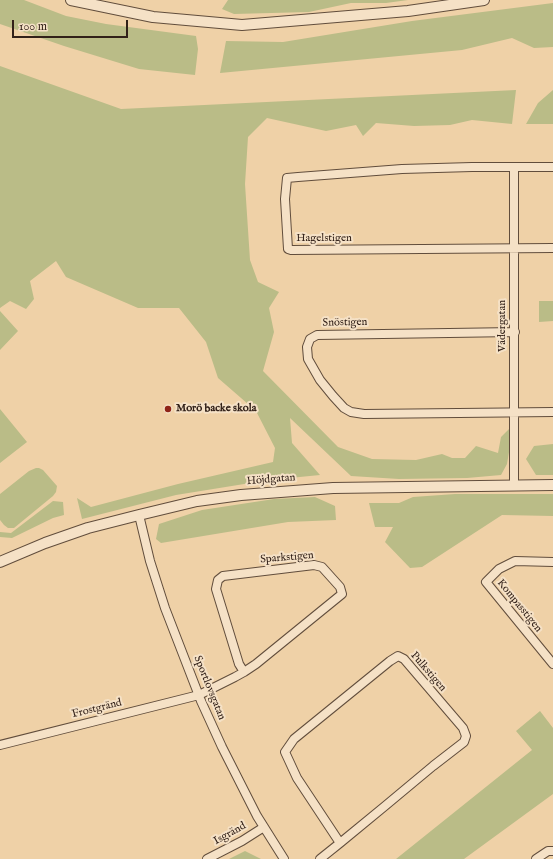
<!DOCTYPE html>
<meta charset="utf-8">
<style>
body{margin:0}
#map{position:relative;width:553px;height:859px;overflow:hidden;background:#efd1a7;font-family:"IM FELL English",serif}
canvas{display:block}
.scale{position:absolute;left:12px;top:20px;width:116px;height:18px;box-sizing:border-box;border:2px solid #322119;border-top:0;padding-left:5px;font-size:12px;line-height:14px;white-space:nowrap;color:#322119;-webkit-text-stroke:3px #f5e1c6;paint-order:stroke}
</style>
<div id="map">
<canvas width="553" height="859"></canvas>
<div class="scale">100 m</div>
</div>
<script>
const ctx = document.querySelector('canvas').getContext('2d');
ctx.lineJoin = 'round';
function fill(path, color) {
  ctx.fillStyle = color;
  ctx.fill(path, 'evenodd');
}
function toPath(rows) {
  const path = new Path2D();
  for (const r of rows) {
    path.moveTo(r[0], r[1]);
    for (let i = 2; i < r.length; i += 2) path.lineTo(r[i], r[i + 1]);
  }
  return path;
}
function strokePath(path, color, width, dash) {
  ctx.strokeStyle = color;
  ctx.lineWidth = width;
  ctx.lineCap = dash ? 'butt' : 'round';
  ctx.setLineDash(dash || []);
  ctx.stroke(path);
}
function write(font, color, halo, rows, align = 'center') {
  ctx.font = font + ' "IM FELL English",serif';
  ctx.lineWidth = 4;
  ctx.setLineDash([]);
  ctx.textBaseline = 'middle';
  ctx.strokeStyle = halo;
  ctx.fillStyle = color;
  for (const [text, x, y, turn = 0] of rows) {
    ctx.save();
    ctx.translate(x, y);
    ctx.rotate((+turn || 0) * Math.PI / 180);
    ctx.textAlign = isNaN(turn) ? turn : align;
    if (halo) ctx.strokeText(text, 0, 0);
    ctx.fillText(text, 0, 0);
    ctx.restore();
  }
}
fill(toPath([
 [0,0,24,0,66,16,106,24,196,36,198,49,195,75,139,69,64,46,0,24],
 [228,0,408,0,386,3,351,3,309,12,234,14,222,9],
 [553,3,553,47,534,48,512,38,462,50,220,73,226,41,283,42,412,21],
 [0,66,121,109,516,90,512,124,472,120,450,125,414,126,376,123,363,136,356,125,326,131,267,118,248,137,245,184,250,260,258,282,279,292,269,308,274,332,263,371,338,447,372,459,416,460,442,454,452,458,465,458,476,446,498,453,501,437,510,428,510,446,507,464,501,475,467,478,399,479,351,476,290,418,292,443,320,475,269,480,176,495,82,519,77,498,91,507,178,484,273,462,275,448,256,411,218,378,206,342,179,308,138,308,66,277,56,261,30,281,34,299,26,309,10,301,0,308],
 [553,90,553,124,526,124,538,103],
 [539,301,553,301,553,321,539,322],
 [0,311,18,331,0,350],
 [0,409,27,442,0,463],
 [553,444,553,475,536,475,526,459,534,446],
 [36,468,39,468,43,470,57,486,56,492,53,496,14,528,8,528,4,525,0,520,0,494,29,471],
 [455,494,553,494,553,516,502,515,422,567,410,568,385,542,393,527,375,527,369,503,399,503,413,497],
 [315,497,335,506,336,520,288,522,161,543,156,539,159,524,202,510,274,499],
 [53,501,63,502,64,515,53,518,12,538,0,537,0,532,11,533],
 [540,711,553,728,553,794,464,859,396,859,532,750,516,731],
 [245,851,261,859,229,859]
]), '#babc87');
const minor = toPath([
 [514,167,514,485],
 [553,167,472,167,402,169,298,177,287,178,285,199,288,249,291,250,553,248],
 [515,332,317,335,310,339,307,347,308,359,320,380,333,396,344,408,351,412,364,414,553,412],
 [139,515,150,561,165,608,201,701,222,747,257,816,284,859],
 [553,562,515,561,499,569,486,582,553,664],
 [0,745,199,695,235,677,244,672,256,664,342,594,340,587,322,567,314,565,223,576,218,580,216,589,239,664,244,672],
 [207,859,242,841,264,827],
 [320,859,340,843,385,806,433,766,464,742,466,736,463,728,404,659,398,656,390,661,294,739,285,752,297,778,340,843],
 [536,859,548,851,553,851]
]);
const tertiary = toPath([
 [71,0,153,17,242,25,408,11,484,0],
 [0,562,45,543,88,528,139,515,197,501,241,495,333,488,553,485]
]);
strokePath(minor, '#614d3c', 10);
strokePath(tertiary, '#614d3c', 12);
strokePath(minor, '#f5e1c6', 8);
strokePath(tertiary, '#f5e1c6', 10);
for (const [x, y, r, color] of [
 [168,409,4,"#8f2418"]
]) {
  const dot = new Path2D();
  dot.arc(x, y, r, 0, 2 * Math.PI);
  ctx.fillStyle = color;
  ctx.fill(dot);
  strokePath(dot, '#f5e1c6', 1.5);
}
write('11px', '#322119', '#f5e1c6', [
 ["Hagelstigen",324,239],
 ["Snöstigen",345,323,-1],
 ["Vädergatan",503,326,-90],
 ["Höjdgatan",271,480,-5],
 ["Sparkstigen",287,558,-5],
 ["Kompasstigen",519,606,51],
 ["Pulkstigen",428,672,49],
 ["Sportlovsgatan",209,688,68],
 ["Frostgränd",97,709,-14],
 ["Isgränd",230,834,-29]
]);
write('bold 11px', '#322119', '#f5e1c6', [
 ["Morö backe skola",176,409]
], 'left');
</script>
